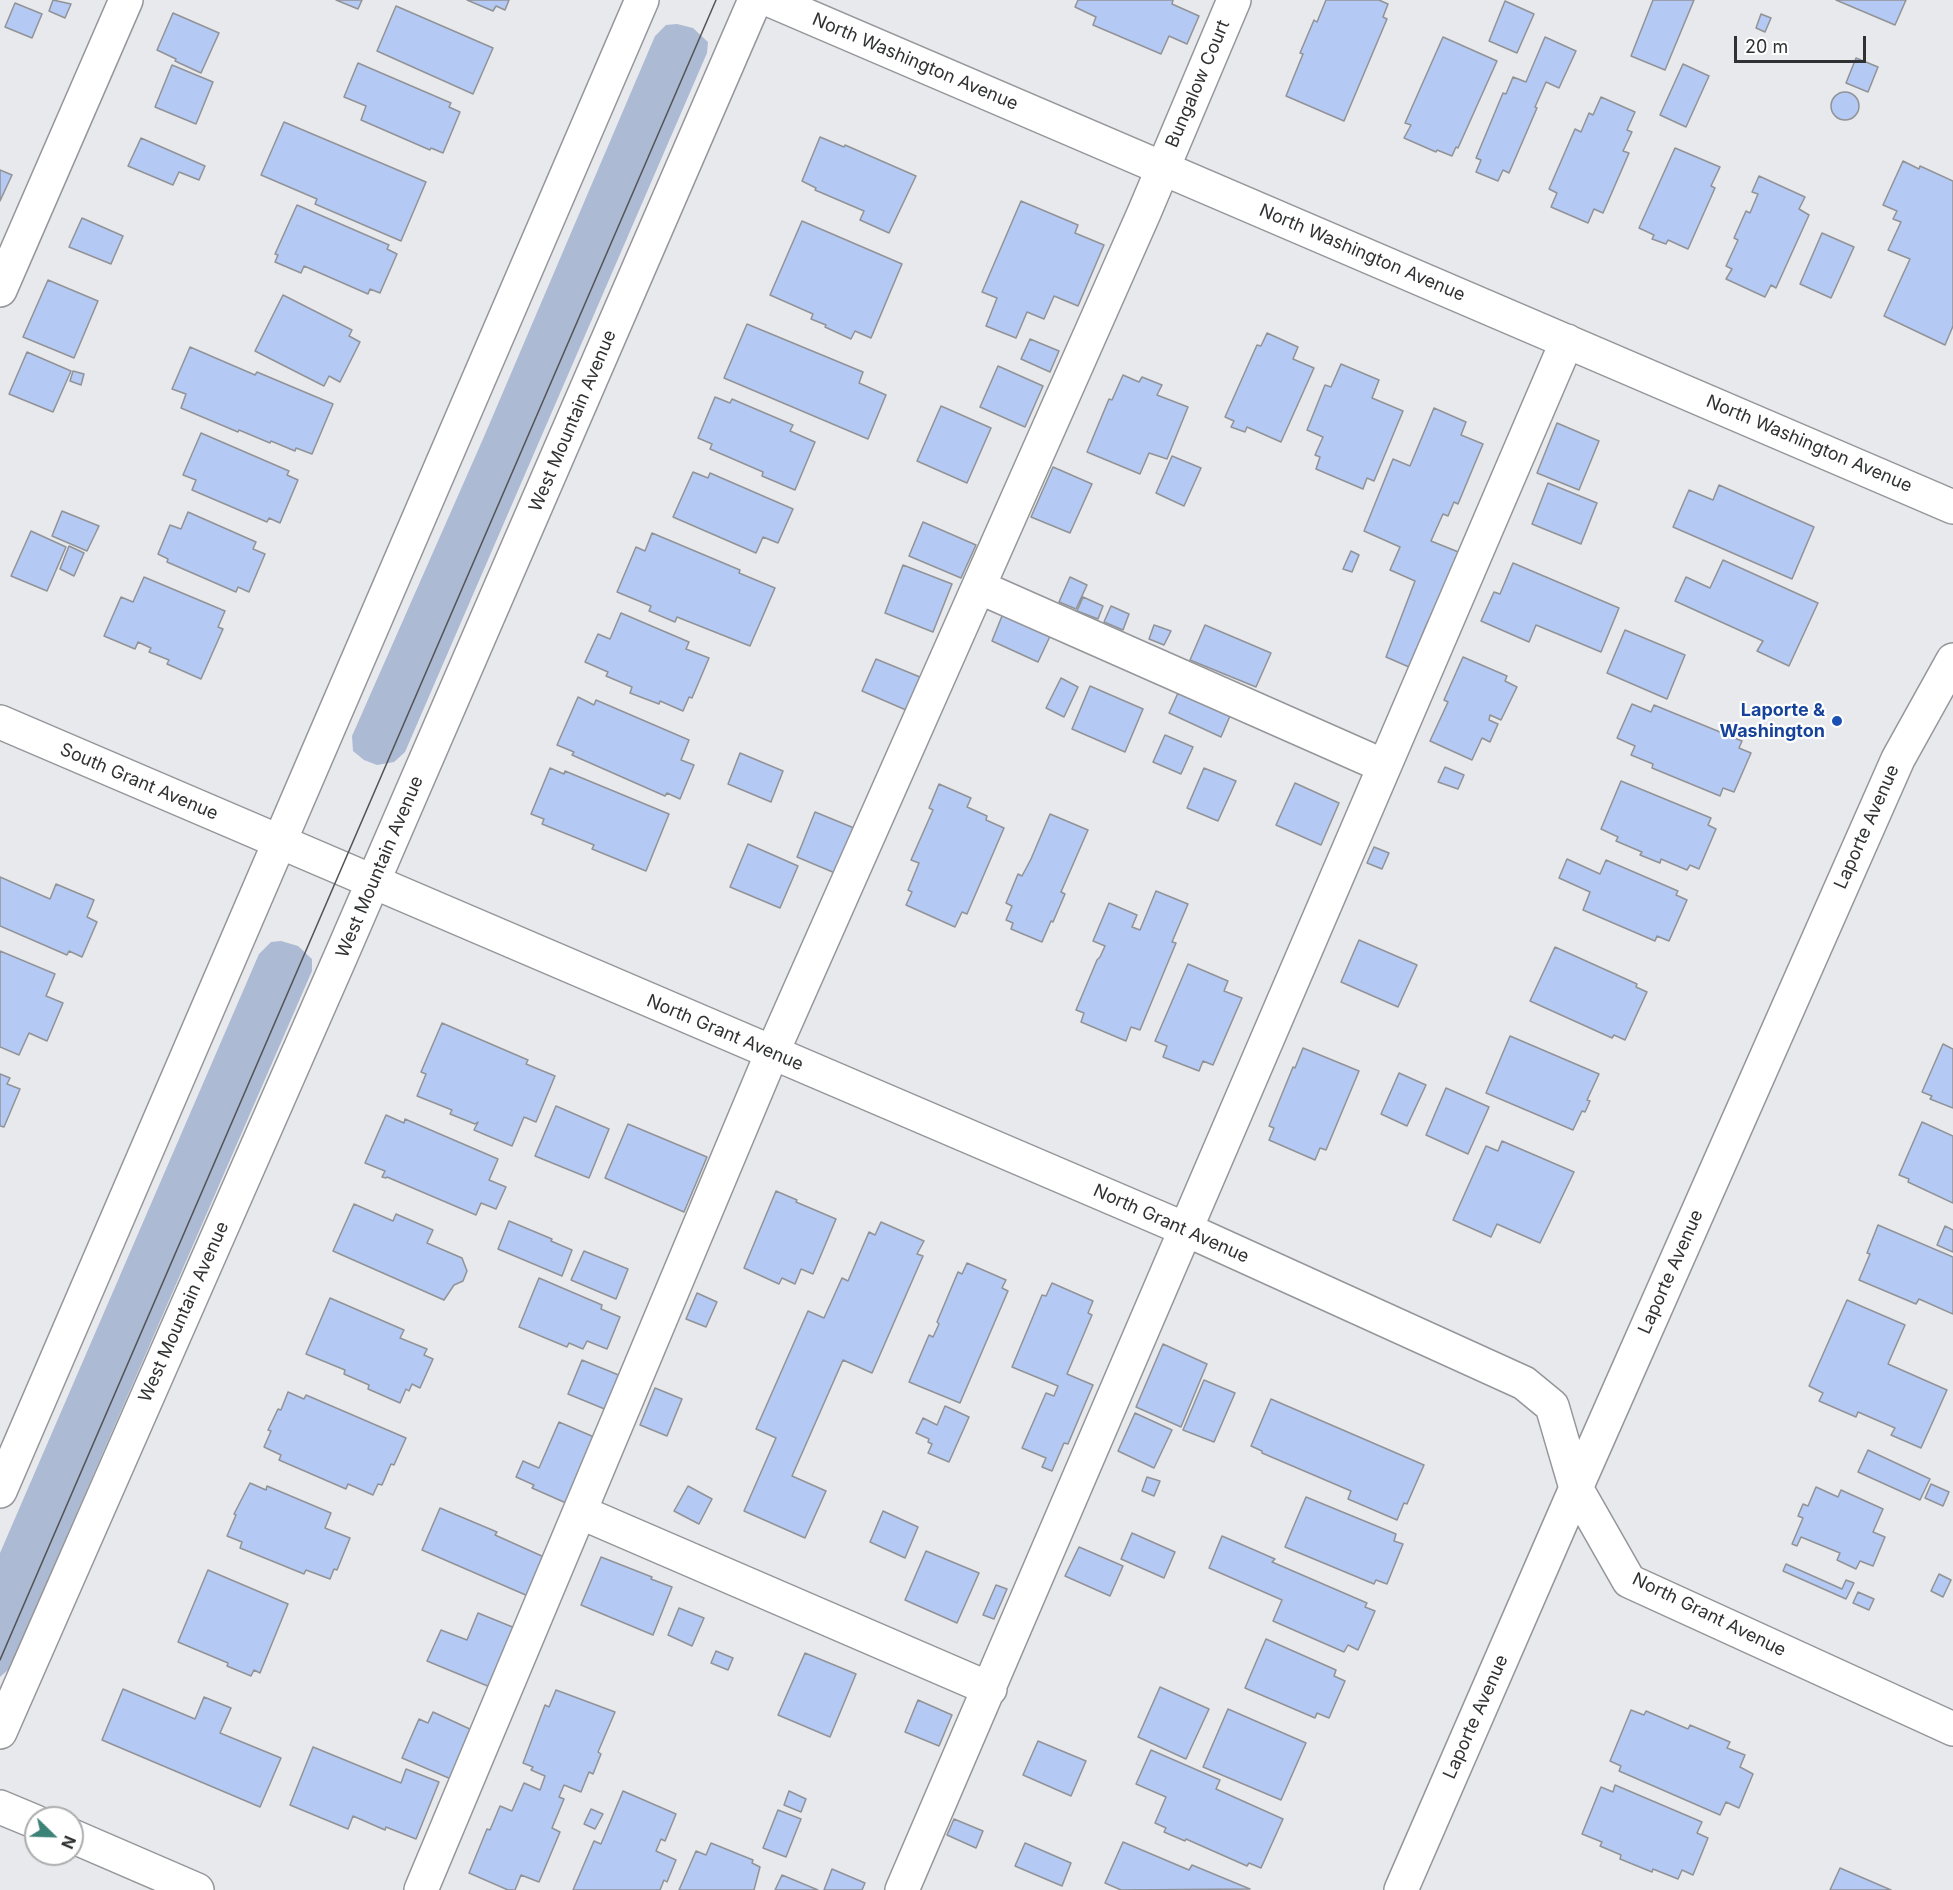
<!DOCTYPE html>
<style>
body{margin:0}
#map{position:relative;width:1953px;height:1890px;overflow:hidden;background:#e7e9ed;font-family:Inter,sans-serif}
canvas{display:block}
.north{position:absolute;left:24px;top:1806px;width:60px;height:60px;box-sizing:border-box;background:#fff;border:2px solid #acadad;border-radius:50%;rotate:113deg;font-size:16px;font-weight:700;line-height:24px;text-align:center;color:#303132}
.north::after{content:'';display:block;margin:auto;width:21px;height:27px;background:#3d8277;clip-path:polygon(50% 0,100% 100%,50% 72%,0 100%)}
.scale{position:absolute;left:1734px;top:36px;width:132px;height:27px;box-sizing:border-box;border:3px solid #303132;border-top:0;padding-left:8px;font-size:18px;line-height:21px;white-space:nowrap;color:#303132;-webkit-text-stroke:4px #fff;paint-order:stroke}
</style>
<div id="map">
<canvas width="1953" height="1890"></canvas>
<div class="north">N</div>
<div class="scale">20 m</div>
</div>
<script>
const ctx = document.querySelector('canvas').getContext('2d');
ctx.lineJoin = 'round';
function fill(path, color) {
  ctx.fillStyle = color;
  ctx.fill(path, 'evenodd');
}
function toPath(rows) {
  const path = new Path2D();
  for (const r of rows) {
    if (r.length === 3) {
      path.moveTo(r[0] + r[2], r[1]);
      path.arc(r[0], r[1], r[2], 0, 2 * Math.PI);
      continue;
    }
    path.moveTo(r[0], r[1]);
    for (let i = 2; i < r.length; i += 2) path.lineTo(r[i], r[i + 1]);
  }
  return path;
}
function strokePath(path, color, width, dash) {
  ctx.strokeStyle = color;
  ctx.lineWidth = width;
  ctx.lineCap = dash ? 'butt' : 'round';
  ctx.setLineDash(dash || []);
  ctx.stroke(path);
}
function write(font, color, halo, rows, align = 'center') {
  ctx.font = font + ' Inter,sans-serif';
  ctx.lineWidth = 4.5;
  ctx.setLineDash([]);
  ctx.textBaseline = 'middle';
  ctx.strokeStyle = halo;
  ctx.fillStyle = color;
  for (const [text, x, y, turn = 0] of rows) {
    ctx.save();
    ctx.translate(x, y);
    ctx.rotate((+turn || 0) * Math.PI / 180);
    ctx.textAlign = isNaN(turn) ? turn : align;
    if (halo) ctx.strokeText(text, 0, 0);
    ctx.fillText(text, 0, 0);
    ctx.restore();
  }
}
fill(toPath([
 [677,24,693,28,708,42,707,53,405,752,394,762,377,765,364,760,353,751,352,736,483,439,655,36,666,25],
 [281,941,298,946,312,959,312,971,9,1669,0,1677,0,1553,259,954,271,942]
]), '#adbad3');
const building = toPath([
 [53,0,71,4,65,18,49,11,53,0],
 [336,0,362,0,358,9,336,0],
 [467,0,509,0,505,10,496,6,493,11,467,0],
 [1078,0,1173,0,1172,4,1199,16,1187,44,1169,36,1161,54,1093,25,1096,17,1075,7,1078,0],
 [1326,0,1379,0,1388,4,1383,17,1387,19,1344,121,1286,96,1303,54,1300,53,1314,20,1317,22,1326,0],
 [1653,0,1694,0,1665,70,1631,56,1653,0],
 [1836,0,1906,0,1895,25,1836,0],
 [1505,1,1534,14,1517,53,1489,41,1505,1],
 [15,3,42,14,32,38,5,27,15,3],
 [396,6,493,48,473,94,377,51,396,6],
 [173,13,219,33,201,73,175,61,176,59,157,50,173,13],
 [1761,14,1771,18,1765,32,1756,28,1761,14],
 [1443,37,1497,61,1458,148,1456,147,1452,156,1437,150,1436,152,1404,138,1411,125,1405,123,1443,37],
 [1545,37,1576,51,1559,88,1546,82,1535,107,1537,108,1509,173,1503,170,1498,181,1476,172,1481,160,1476,158,1503,93,1506,94,1513,77,1526,82,1545,37],
 [1856,58,1878,67,1868,92,1846,83,1856,58],
 [358,63,451,103,449,107,460,112,443,153,431,148,430,150,361,120,366,106,344,97,358,63],
 [1683,64,1709,76,1686,127,1660,115,1683,64],
 [172,65,213,82,196,124,155,107,172,65],
 [1845,106,14],
 [1601,97,1635,112,1627,130,1632,132,1623,151,1629,153,1603,213,1594,209,1588,223,1551,207,1557,193,1549,189,1575,129,1581,132,1589,113,1593,115,1601,97],
 [284,122,426,182,401,241,315,204,317,199,261,175,284,122],
 [820,137,844,147,845,145,916,176,889,233,860,220,864,211,815,190,816,188,802,181,820,137],
 [141,138,205,166,199,180,179,172,173,185,128,166,141,138],
 [1675,148,1720,167,1711,186,1715,188,1688,249,1668,240,1666,244,1652,239,1654,235,1639,228,1675,148],
 [1903,161,1919,169,1920,166,1953,181,1953,326,1945,345,1884,316,1910,259,1888,250,1901,222,1893,219,1897,211,1883,205,1903,161],
 [0,170,12,175,0,201,0,170],
 [1759,176,1805,197,1799,209,1809,215,1776,288,1771,285,1765,297,1726,279,1732,269,1726,266,1738,240,1734,238,1746,211,1750,213,1758,194,1752,192,1759,176],
 [1021,201,1078,225,1075,233,1104,245,1078,306,1054,296,1044,319,1027,312,1016,338,986,326,997,298,982,292,1021,201],
 [297,205,389,245,387,249,397,254,380,293,370,289,368,294,304,266,301,273,275,262,278,255,275,254,297,205],
 [82,218,123,236,111,264,69,247,82,218],
 [802,221,902,264,871,338,855,331,851,339,825,327,826,325,811,319,813,314,770,295,802,221],
 [1822,233,1854,247,1831,298,1800,284,1822,233],
 [48,280,98,301,74,358,23,337,48,280],
 [283,295,352,330,349,336,360,342,340,382,329,376,324,386,255,351,283,295],
 [747,324,863,372,859,383,886,395,868,439,724,378,747,324],
 [1267,333,1298,347,1293,359,1314,368,1281,442,1247,427,1245,432,1231,427,1234,421,1225,417,1257,345,1261,346,1267,333],
 [1030,339,1059,351,1050,372,1021,359,1030,339],
 [190,347,255,375,257,372,333,404,312,454,296,448,295,451,271,441,270,443,239,430,238,432,181,408,186,394,172,389,190,347],
 [27,352,71,371,53,412,9,394,27,352],
 [1341,364,1379,380,1372,398,1403,411,1374,481,1367,478,1363,489,1316,469,1320,457,1315,455,1323,437,1307,430,1325,385,1331,387,1341,364],
 [998,366,1043,386,1025,427,980,407,998,366],
 [73,371,84,374,81,385,70,381,73,371],
 [1123,375,1139,382,1142,377,1162,385,1157,395,1188,407,1167,459,1149,453,1140,474,1087,452,1109,399,1112,400,1123,375],
 [715,397,730,403,732,399,793,425,790,431,815,442,795,490,762,476,763,472,710,449,712,444,698,438,715,397],
 [941,406,991,428,967,483,917,461,941,406],
 [1434,408,1466,422,1461,435,1483,444,1458,504,1454,502,1448,516,1443,514,1431,541,1461,553,1432,622,1428,621,1409,667,1386,657,1415,581,1390,570,1400,547,1364,531,1393,459,1410,466,1434,408],
 [1557,423,1599,441,1579,490,1537,473,1557,423],
 [201,433,289,471,287,475,298,480,280,523,269,518,267,522,192,490,196,480,183,475,201,433],
 [1172,456,1201,468,1184,506,1156,493,1172,456],
 [1053,467,1092,484,1070,533,1031,517,1053,467],
 [693,472,708,478,710,473,793,509,778,543,763,537,756,553,673,517,693,472],
 [1548,483,1597,503,1581,544,1532,524,1548,483],
 [1719,485,1814,527,1792,579,1673,527,1689,490,1713,500,1719,485],
 [62,511,99,526,87,551,52,536,62,511],
 [188,512,256,542,253,549,265,554,249,592,238,587,236,592,167,562,168,559,158,554,170,525,181,529,188,512],
 [923,522,976,545,961,578,909,556,923,522],
 [31,531,66,547,47,591,11,576,31,531],
 [652,533,740,570,739,573,775,588,750,646,677,617,675,622,649,611,651,606,617,592,636,547,645,551,652,533],
 [69,546,84,553,74,576,60,569,69,546],
 [1351,551,1359,555,1352,572,1343,569,1351,551],
 [1723,560,1818,603,1789,666,1757,651,1763,641,1675,601,1686,577,1710,588,1723,560],
 [1513,563,1619,608,1601,652,1536,625,1529,642,1481,621,1494,592,1500,594,1513,563],
 [903,565,952,584,933,632,885,613,903,565],
 [144,577,225,611,218,627,223,629,201,679,167,664,169,660,149,652,151,648,138,642,135,649,104,636,121,597,133,602,144,577],
 [1070,577,1087,585,1076,609,1059,602,1070,577],
 [1083,597,1103,606,1098,619,1077,611,1083,597],
 [1111,606,1129,614,1123,630,1104,622,1111,606],
 [1004,611,1052,632,1038,662,992,641,1004,611],
 [621,613,689,642,686,649,709,658,692,698,689,697,683,711,660,701,659,704,630,693,632,687,606,676,608,672,585,662,598,634,610,639,621,613],
 [1154,625,1171,631,1164,645,1149,639,1154,625],
 [1205,625,1271,653,1256,687,1190,660,1205,625],
 [1625,630,1685,655,1667,699,1607,673,1625,630],
 [1463,657,1507,676,1505,681,1517,687,1501,720,1490,715,1489,720,1498,724,1490,742,1482,738,1472,760,1430,741,1448,702,1444,700,1463,657],
 [876,659,920,677,906,710,862,691,876,659],
 [1061,678,1078,687,1064,717,1046,708,1061,678],
 [1090,686,1143,709,1125,752,1072,729,1090,686],
 [1178,693,1230,716,1221,737,1169,713,1178,693],
 [578,697,594,705,596,700,689,740,681,760,694,765,680,799,667,793,665,796,572,755,574,752,557,745,578,697],
 [1632,704,1651,712,1654,705,1742,741,1739,748,1751,753,1734,792,1723,788,1720,796,1652,768,1653,764,1631,755,1635,746,1617,738,1632,704],
 [1165,735,1193,747,1181,774,1153,762,1165,735],
 [740,753,783,771,771,802,728,784,740,753],
 [1445,767,1464,775,1458,789,1438,782,1445,767],
 [550,768,564,774,565,771,669,814,646,871,592,849,594,845,542,824,544,819,531,814,550,768],
 [1204,768,1236,781,1218,821,1187,808,1204,768],
 [1621,781,1711,818,1708,825,1716,829,1699,869,1690,865,1687,870,1661,859,1660,863,1640,855,1642,852,1616,841,1618,837,1601,829,1621,781],
 [1295,783,1339,803,1321,845,1276,825,1295,783],
 [939,784,971,798,967,807,987,816,986,820,1004,828,967,914,962,912,955,927,906,905,912,892,908,890,919,863,911,860,933,810,929,808,939,784],
 [815,812,854,828,835,873,797,857,815,812],
 [1050,814,1088,830,1061,892,1065,894,1053,922,1051,921,1042,942,1011,929,1013,923,1006,920,1012,906,1006,903,1018,874,1022,876,1031,859,1050,814],
 [748,844,798,866,780,908,730,887,748,844],
 [1374,847,1389,853,1382,869,1367,863,1374,847],
 [1567,859,1600,874,1606,860,1678,891,1676,895,1687,900,1669,941,1657,936,1655,941,1583,910,1590,892,1559,878,1567,859],
 [0,877,50,899,56,884,94,900,87,917,97,922,82,957,69,951,67,955,0,926,0,877],
 [1156,891,1188,904,1172,942,1176,943,1140,1030,1131,1027,1126,1041,1081,1022,1084,1013,1076,1010,1097,960,1100,957,1105,946,1093,941,1109,903,1137,915,1132,927,1140,930,1156,891],
 [1359,940,1417,965,1398,1007,1341,982,1359,940],
 [1555,947,1637,984,1636,987,1647,992,1625,1040,1614,1035,1612,1038,1530,1001,1555,947],
 [0,951,55,974,46,996,63,1003,47,1041,29,1033,19,1055,0,1047,0,951],
 [1188,964,1228,981,1224,991,1242,998,1213,1065,1203,1061,1199,1071,1163,1057,1167,1046,1155,1041,1188,964],
 [442,1023,528,1060,526,1064,555,1076,536,1122,524,1117,512,1146,474,1130,478,1122,475,1124,450,1114,452,1110,417,1096,426,1074,421,1072,442,1023],
 [1510,1036,1599,1074,1587,1100,1590,1101,1585,1112,1582,1111,1573,1130,1486,1093,1510,1036],
 [1943,1044,1953,1049,1953,1108,1930,1099,1932,1096,1922,1092,1943,1044],
 [1303,1048,1359,1071,1326,1150,1320,1148,1315,1160,1269,1140,1274,1128,1269,1126,1293,1067,1295,1068,1303,1048],
 [1399,1073,1426,1085,1407,1126,1381,1114,1399,1073],
 [0,1074,10,1078,7,1084,20,1089,4,1127,0,1126,0,1074],
 [1446,1088,1489,1107,1468,1154,1426,1135,1446,1088],
 [556,1106,609,1129,589,1178,535,1156,556,1106],
 [386,1115,404,1123,405,1119,498,1159,489,1180,506,1187,496,1209,481,1203,476,1215,387,1177,386,1178,382,1177,385,1171,365,1163,386,1115],
 [1922,1122,1953,1136,1953,1203,1908,1182,1909,1179,1899,1175,1922,1122],
 [628,1124,707,1157,684,1212,605,1178,628,1124],
 [1502,1141,1574,1172,1540,1243,1497,1224,1491,1237,1453,1220,1486,1146,1498,1151,1502,1141],
 [776,1191,797,1200,796,1202,836,1219,813,1274,801,1269,795,1284,782,1278,779,1284,744,1268,776,1191],
 [354,1204,393,1221,396,1214,433,1230,427,1243,462,1258,467,1271,463,1281,454,1285,444,1300,333,1251,354,1204],
 [509,1221,552,1239,551,1241,572,1250,562,1276,498,1249,509,1221],
 [881,1222,924,1241,917,1254,923,1256,872,1373,843,1360,792,1476,826,1491,805,1538,744,1511,776,1438,756,1429,808,1311,824,1318,842,1278,848,1281,869,1232,875,1235,881,1222],
 [1878,1225,1953,1257,1953,1314,1919,1299,1916,1304,1859,1280,1870,1254,1867,1253,1878,1225],
 [1945,1226,1953,1230,1953,1252,1937,1245,1945,1226],
 [584,1251,628,1269,616,1299,571,1280,584,1251],
 [967,1263,1006,1280,1002,1288,1008,1291,960,1403,909,1382,929,1335,933,1337,939,1324,937,1322,958,1272,962,1274,967,1263],
 [539,1278,602,1305,601,1309,620,1317,607,1349,587,1341,583,1349,569,1343,567,1347,519,1327,539,1278],
 [1052,1283,1093,1301,1088,1313,1092,1315,1067,1374,1093,1385,1068,1444,1064,1443,1052,1471,1042,1467,1046,1458,1022,1448,1046,1393,1054,1396,1058,1386,1012,1367,1042,1295,1046,1296,1052,1283],
 [697,1293,717,1302,706,1327,686,1319,697,1293],
 [330,1298,404,1330,400,1338,427,1349,424,1355,433,1359,420,1388,412,1384,409,1391,406,1389,400,1403,368,1389,369,1385,344,1374,345,1370,306,1354,330,1298],
 [1847,1300,1905,1325,1888,1364,1947,1390,1921,1448,1891,1435,1895,1428,1858,1412,1856,1417,1819,1401,1823,1393,1809,1386,1847,1300],
 [1163,1344,1207,1364,1181,1427,1136,1407,1163,1344],
 [582,1360,621,1376,607,1410,568,1394,582,1360],
 [1204,1380,1235,1393,1214,1442,1183,1430,1204,1380],
 [655,1388,682,1399,667,1436,640,1425,655,1388],
 [288,1392,304,1399,306,1395,406,1438,394,1465,391,1464,382,1485,378,1484,373,1495,348,1484,346,1489,279,1460,281,1455,264,1447,271,1431,268,1430,278,1409,281,1410,288,1392],
 [1271,1399,1424,1465,1407,1504,1404,1503,1397,1520,1348,1499,1351,1491,1262,1453,1262,1451,1251,1446,1271,1399],
 [945,1406,969,1417,949,1462,928,1453,932,1444,928,1442,929,1439,916,1433,923,1418,937,1425,945,1406],
 [1135,1413,1172,1430,1154,1468,1118,1451,1135,1413],
 [559,1422,594,1437,566,1503,532,1488,534,1485,516,1477,523,1461,539,1468,559,1422],
 [1868,1450,1930,1479,1920,1500,1858,1472,1868,1450],
 [1147,1477,1160,1481,1154,1496,1142,1491,1147,1477],
 [250,1483,266,1490,267,1486,331,1513,325,1528,350,1538,337,1570,334,1569,330,1579,306,1570,304,1574,240,1548,242,1542,227,1536,236,1515,234,1514,250,1483],
 [1931,1484,1949,1492,1943,1506,1925,1498,1931,1484],
 [688,1486,712,1499,699,1524,674,1511,688,1486],
 [1816,1487,1838,1497,1841,1490,1883,1509,1873,1532,1885,1537,1873,1566,1860,1561,1856,1569,1837,1560,1840,1553,1801,1537,1797,1546,1792,1544,1803,1518,1798,1516,1803,1504,1808,1506,1816,1487],
 [1306,1497,1396,1534,1394,1541,1403,1544,1387,1584,1376,1580,1374,1584,1285,1547,1306,1497],
 [440,1508,497,1532,495,1535,544,1557,528,1596,422,1550,440,1508],
 [883,1511,918,1527,905,1558,870,1542,883,1511],
 [1132,1533,1175,1552,1164,1578,1121,1559,1132,1533],
 [1222,1536,1275,1559,1272,1562,1367,1603,1365,1607,1375,1611,1358,1650,1348,1645,1344,1652,1273,1621,1282,1600,1209,1568,1222,1536],
 [1079,1547,1123,1566,1110,1596,1065,1576,1079,1547],
 [926,1551,979,1573,957,1623,905,1600,926,1551],
 [601,1557,652,1577,651,1579,672,1587,653,1635,581,1605,601,1557],
 [1786,1564,1842,1589,1846,1580,1854,1583,1846,1599,1783,1571,1786,1564],
 [208,1570,288,1604,260,1673,254,1670,251,1676,227,1666,228,1663,178,1642,208,1570],
 [1939,1574,1951,1580,1943,1597,1931,1591,1939,1574],
 [996,1585,1007,1589,994,1619,983,1615,996,1585],
 [1858,1592,1874,1599,1869,1610,1853,1603,1858,1592],
 [679,1608,704,1618,692,1646,668,1635,679,1608],
 [478,1613,515,1628,490,1687,427,1661,441,1630,467,1640,478,1613],
 [1266,1639,1336,1670,1334,1676,1345,1681,1329,1718,1317,1713,1315,1718,1245,1688,1266,1639],
 [716,1651,733,1658,728,1670,711,1663,716,1651],
 [805,1653,856,1674,830,1737,778,1715,805,1653],
 [1160,1687,1209,1709,1186,1759,1138,1737,1160,1687],
 [123,1689,195,1719,204,1697,231,1708,220,1733,281,1758,260,1807,102,1740,123,1689],
 [556,1690,615,1712,598,1752,601,1754,593,1774,589,1772,581,1792,564,1785,559,1797,564,1799,552,1828,560,1832,539,1882,521,1875,515,1890,508,1890,469,1873,487,1829,490,1830,500,1806,512,1811,524,1783,540,1790,545,1776,531,1770,533,1767,523,1763,545,1705,549,1707,556,1690],
 [918,1700,952,1715,939,1746,905,1732,918,1700],
 [1228,1709,1306,1743,1281,1800,1203,1767,1228,1709],
 [1631,1710,1644,1715,1646,1711,1688,1729,1690,1725,1730,1742,1727,1748,1745,1755,1740,1767,1753,1774,1739,1808,1726,1802,1720,1815,1619,1771,1621,1766,1610,1761,1631,1710],
 [433,1712,472,1730,451,1779,402,1758,419,1719,428,1723,433,1712],
 [1038,1741,1086,1761,1071,1796,1023,1775,1038,1741],
 [313,1747,401,1783,406,1769,439,1782,416,1839,386,1827,385,1830,353,1816,348,1829,290,1805,313,1747],
 [1151,1750,1220,1780,1216,1789,1283,1819,1261,1868,1249,1863,1247,1866,1186,1839,1185,1841,1164,1832,1166,1828,1155,1823,1166,1797,1136,1784,1151,1750],
 [1615,1785,1702,1822,1697,1833,1708,1838,1693,1875,1682,1870,1678,1879,1653,1869,1652,1872,1620,1859,1621,1855,1600,1846,1602,1842,1582,1834,1601,1787,1613,1792,1615,1785],
 [623,1791,676,1814,665,1841,661,1839,656,1851,676,1860,667,1882,664,1880,660,1890,573,1890,594,1841,601,1844,623,1791],
 [789,1791,806,1799,801,1812,784,1805,789,1791],
 [591,1809,603,1814,595,1829,584,1824,591,1809],
 [778,1810,801,1819,786,1857,763,1848,778,1810],
 [954,1819,983,1831,976,1848,947,1835,954,1819],
 [1123,1842,1189,1870,1192,1865,1250,1889,1121,1890,1105,1883,1123,1842],
 [711,1843,753,1860,752,1863,760,1867,754,1890,679,1890,696,1851,706,1855,711,1843],
 [1025,1843,1071,1863,1062,1886,1015,1866,1025,1843],
 [1840,1868,1891,1890,1830,1890,1840,1868],
 [832,1869,865,1883,862,1890,824,1890,832,1869],
 [782,1875,818,1890,775,1890,782,1875]
]);
fill(building, '#b4c9f3');
strokePath(building, '#919396', 1.5);
const minor = toPath([
 [770,0,1953,507],
 [0,290,126,0],
 [979,587,1384,766],
 [0,722,1185,1229,1524,1383,1552,1406,1576,1488,1629,1581,1953,1729],
 [0,1491,642,0],
 [580,1512,990,1689],
 [0,1732,340,958,755,0],
 [0,1807,36,1822],
 [72,1836,197,1890],
 [421,1890,772,1053,1144,213,1234,0],
 [902,1890,1567,341],
 [1401,1890,1576,1488,1898,759,1953,660]
]);
strokePath(minor, '#949699', 36);
strokePath(minor, '#fff', 33);
strokePath(toPath([
 [0,1660,716,0]
]), '#535456', 1.5);
for (const [x, y, r, color] of [
 [1837,721,6,"#1a4fb4"]
]) {
  const dot = new Path2D();
  dot.arc(x, y, r, 0, 2 * Math.PI);
  ctx.fillStyle = color;
  ctx.fill(dot);
  strokePath(dot, '#fff', 2);
}
write('18px', '#303132', '#fff', [
 ["North Washington Avenue",915,62,23],
 ["Bungalow Court",1198,84,-67],
 ["North Washington Avenue",1362,253,23],
 ["West Mountain Avenue",573,421,-67],
 ["North Washington Avenue",1809,444,23],
 ["South Grant Avenue",139,782,23],
 ["Laporte Avenue",1867,827,-66],
 ["West Mountain Avenue",380,867,-67],
 ["North Grant Avenue",725,1033,23],
 ["North Grant Avenue",1171,1224,24],
 ["Laporte Avenue",1671,1272,-66],
 ["West Mountain Avenue",184,1312,-66],
 ["North Grant Avenue",1709,1615,26],
 ["Laporte Avenue",1476,1717,-66]
]);
write('bold 18px', '#164399', '#fff', [
 ["Laporte &",1825,711],
 ["Washington",1825,732]
], 'right');
</script>
